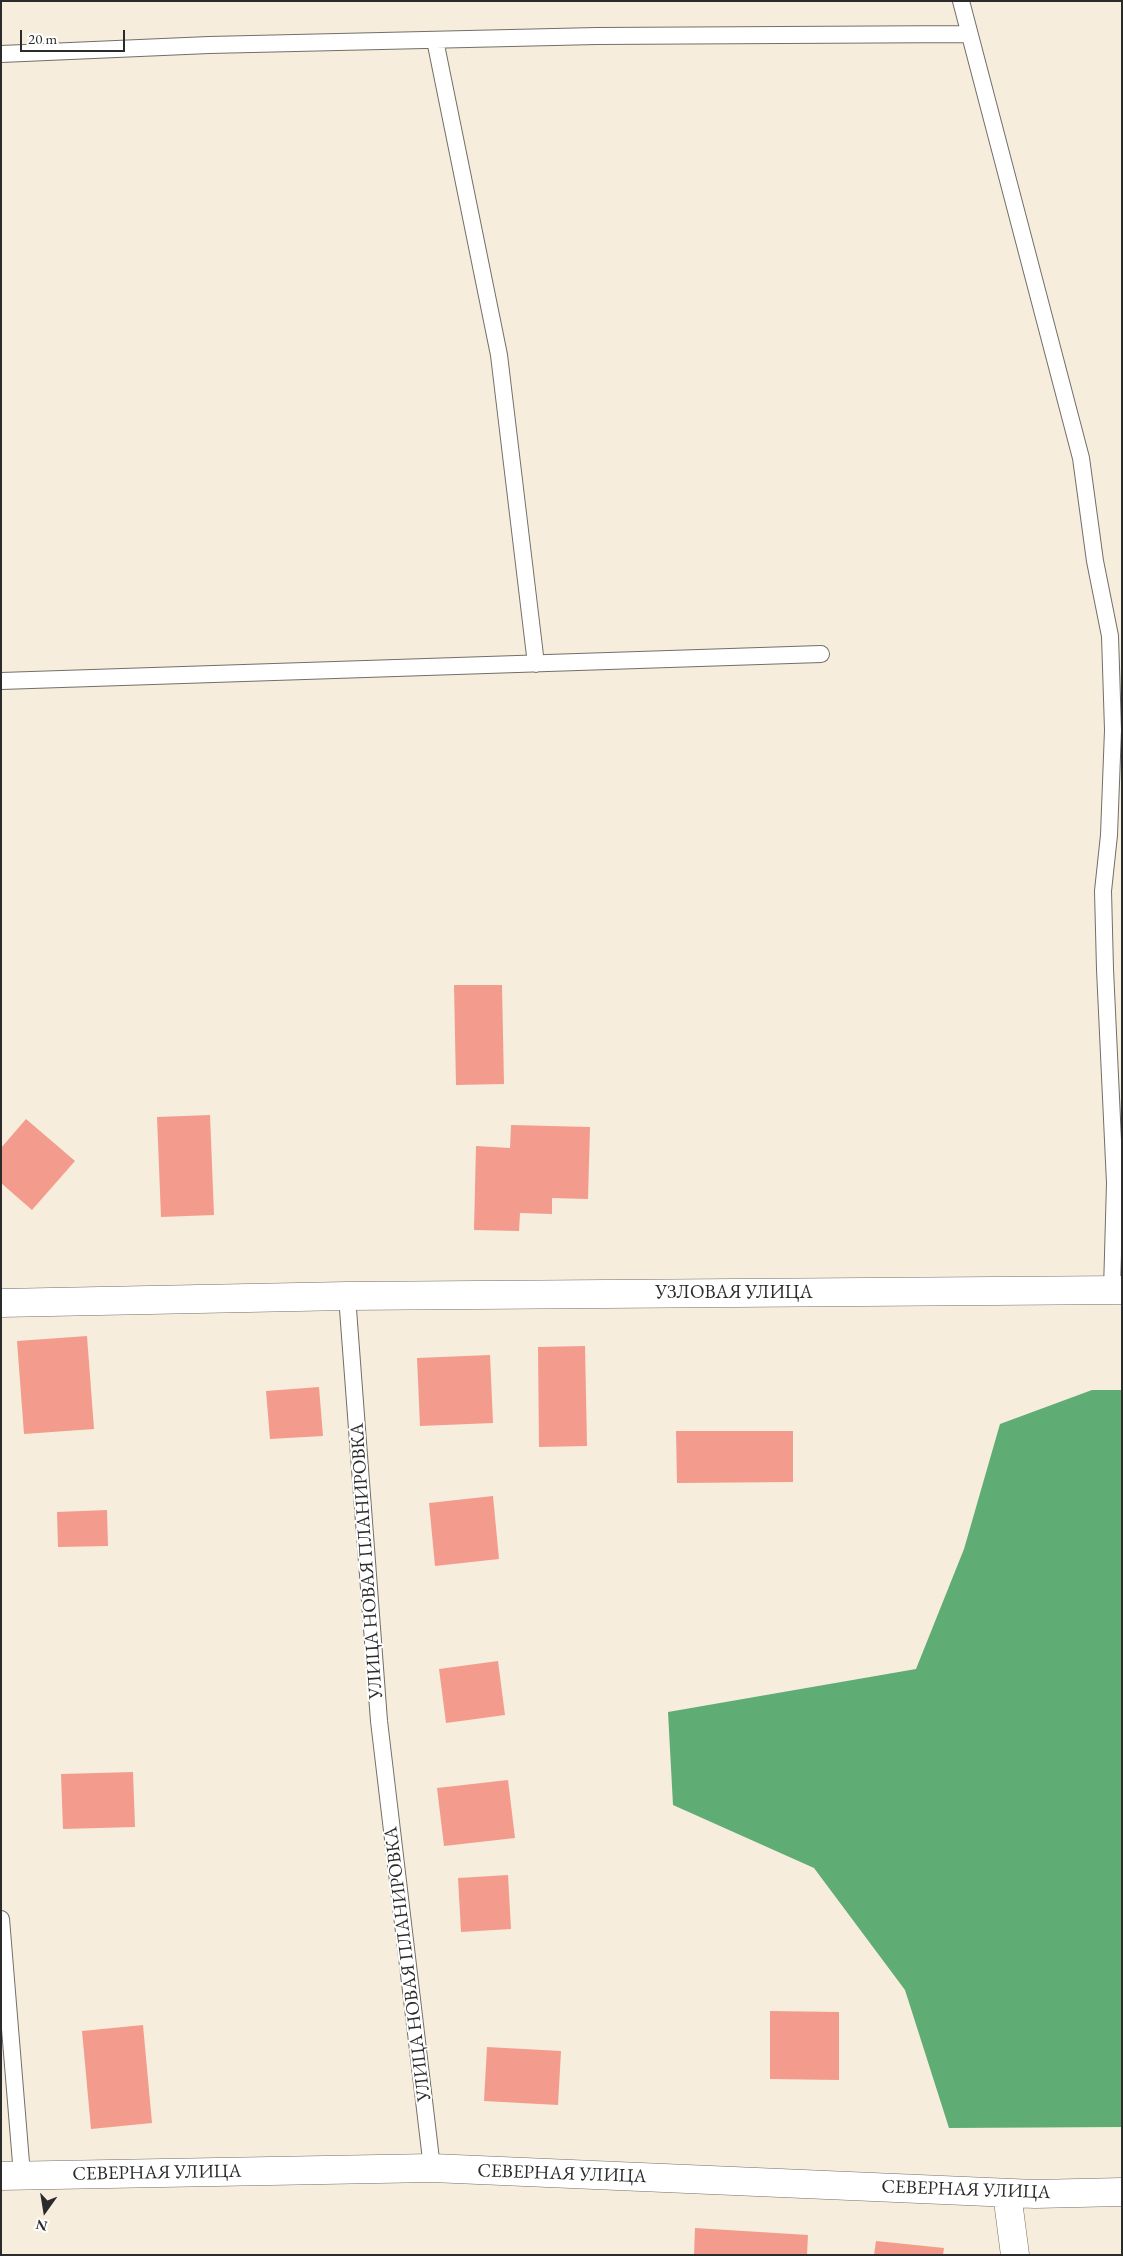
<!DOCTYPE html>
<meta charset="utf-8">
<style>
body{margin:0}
#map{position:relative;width:1123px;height:2256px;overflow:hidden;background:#f6eddc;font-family:"EB Garamond",serif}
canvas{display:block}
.frame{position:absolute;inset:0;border:2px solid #2b2b2b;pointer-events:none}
.north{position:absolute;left:20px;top:2186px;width:50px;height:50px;-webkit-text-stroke:4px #fff;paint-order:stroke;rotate:193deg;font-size:14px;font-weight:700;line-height:20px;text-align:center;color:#2b2b2b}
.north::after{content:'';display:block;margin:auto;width:18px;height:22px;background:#2b2b2b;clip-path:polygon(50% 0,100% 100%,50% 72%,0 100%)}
.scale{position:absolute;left:20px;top:30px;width:105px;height:22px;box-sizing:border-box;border:2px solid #2b2b2b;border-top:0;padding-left:6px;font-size:15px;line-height:18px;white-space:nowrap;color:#2b2b2b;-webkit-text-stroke:4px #fff;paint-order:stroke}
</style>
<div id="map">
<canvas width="1123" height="2256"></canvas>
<div class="frame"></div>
<div class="north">N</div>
<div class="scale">20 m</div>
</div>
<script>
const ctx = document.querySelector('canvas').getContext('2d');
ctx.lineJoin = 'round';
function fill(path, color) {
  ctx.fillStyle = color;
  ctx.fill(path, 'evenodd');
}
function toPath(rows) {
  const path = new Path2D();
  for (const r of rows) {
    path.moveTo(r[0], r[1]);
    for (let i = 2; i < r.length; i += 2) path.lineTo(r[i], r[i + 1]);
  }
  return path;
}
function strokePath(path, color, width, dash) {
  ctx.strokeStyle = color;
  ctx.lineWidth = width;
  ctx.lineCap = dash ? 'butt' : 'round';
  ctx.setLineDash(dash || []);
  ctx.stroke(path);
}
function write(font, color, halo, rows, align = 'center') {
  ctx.font = font + ' "EB Garamond",serif';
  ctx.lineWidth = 4;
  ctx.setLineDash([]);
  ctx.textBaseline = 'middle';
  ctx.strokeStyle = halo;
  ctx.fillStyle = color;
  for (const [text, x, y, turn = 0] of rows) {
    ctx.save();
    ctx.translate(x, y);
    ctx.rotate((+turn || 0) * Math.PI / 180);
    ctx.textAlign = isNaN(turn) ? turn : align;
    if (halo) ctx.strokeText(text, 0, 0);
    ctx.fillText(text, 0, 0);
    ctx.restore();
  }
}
fill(toPath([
 [1092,1390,1122,1390,1122,2127,949,2128,905,1990,814,1868,673,1805,668,1712,916,1669,964,1549,1000,1424]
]), '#60ac75');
fill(toPath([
 [454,985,502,985,504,1084,456,1085],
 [210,1115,214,1215,161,1217,157,1117],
 [26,1119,75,1161,32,1210,1,1183,1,1148],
 [511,1125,590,1127,588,1199,552,1198,552,1214,520,1213,519,1231,474,1230,476,1146,510,1148],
 [87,1336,94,1429,24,1434,17,1341],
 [585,1346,587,1446,539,1447,538,1347],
 [490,1355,493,1423,420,1426,417,1358],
 [319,1387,323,1436,270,1439,266,1391],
 [676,1431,793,1431,793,1482,677,1483],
 [493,1496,499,1559,435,1566,429,1503],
 [107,1510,108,1546,58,1547,57,1512],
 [498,1661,505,1715,446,1723,439,1669],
 [133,1772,135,1827,63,1829,61,1774],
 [508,1780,515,1838,444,1846,437,1788],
 [508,1875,511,1929,461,1932,458,1878],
 [770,2011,839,2012,839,2080,770,2079],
 [143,2025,152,2123,91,2129,82,2031],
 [487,2047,561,2051,558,2105,484,2101],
 [695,2228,808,2235,807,2255,694,2255],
 [876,2241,944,2248,943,2255,874,2255]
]), '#f39c8d');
const service = toPath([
 [961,1,1081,458,1095,561,1110,636,1113,730,1109,835,1103,891,1105,969,1115,1183,1112,1290],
 [435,40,499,355,536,664],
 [1,54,209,45,597,36,968,34],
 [1,681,821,654],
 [347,1296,379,1721,432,2168],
 [1,1919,22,2175]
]);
const minor = toPath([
 [1,1303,347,1296,1122,1290],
 [1,2176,432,2168,1035,2194,1122,2192],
 [1007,2193,1015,2255]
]);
strokePath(service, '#726f69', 18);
strokePath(minor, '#726f69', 29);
strokePath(service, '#fff', 16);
strokePath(minor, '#fff', 28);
write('19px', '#2b2b2b', '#fff', [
 ["УЗЛОВАЯ УЛИЦА",734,1293],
 ["УЛИЦА НОВАЯ ПЛАНИРОВКА",367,1561,-94],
 ["УЛИЦА НОВАЯ ПЛАНИРОВКА",408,1964,-97],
 ["СЕВЕРНАЯ УЛИЦА",157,2173,-1],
 ["СЕВЕРНАЯ УЛИЦА",562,2174,2],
 ["СЕВЕРНАЯ УЛИЦА",966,2190,2]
]);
</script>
